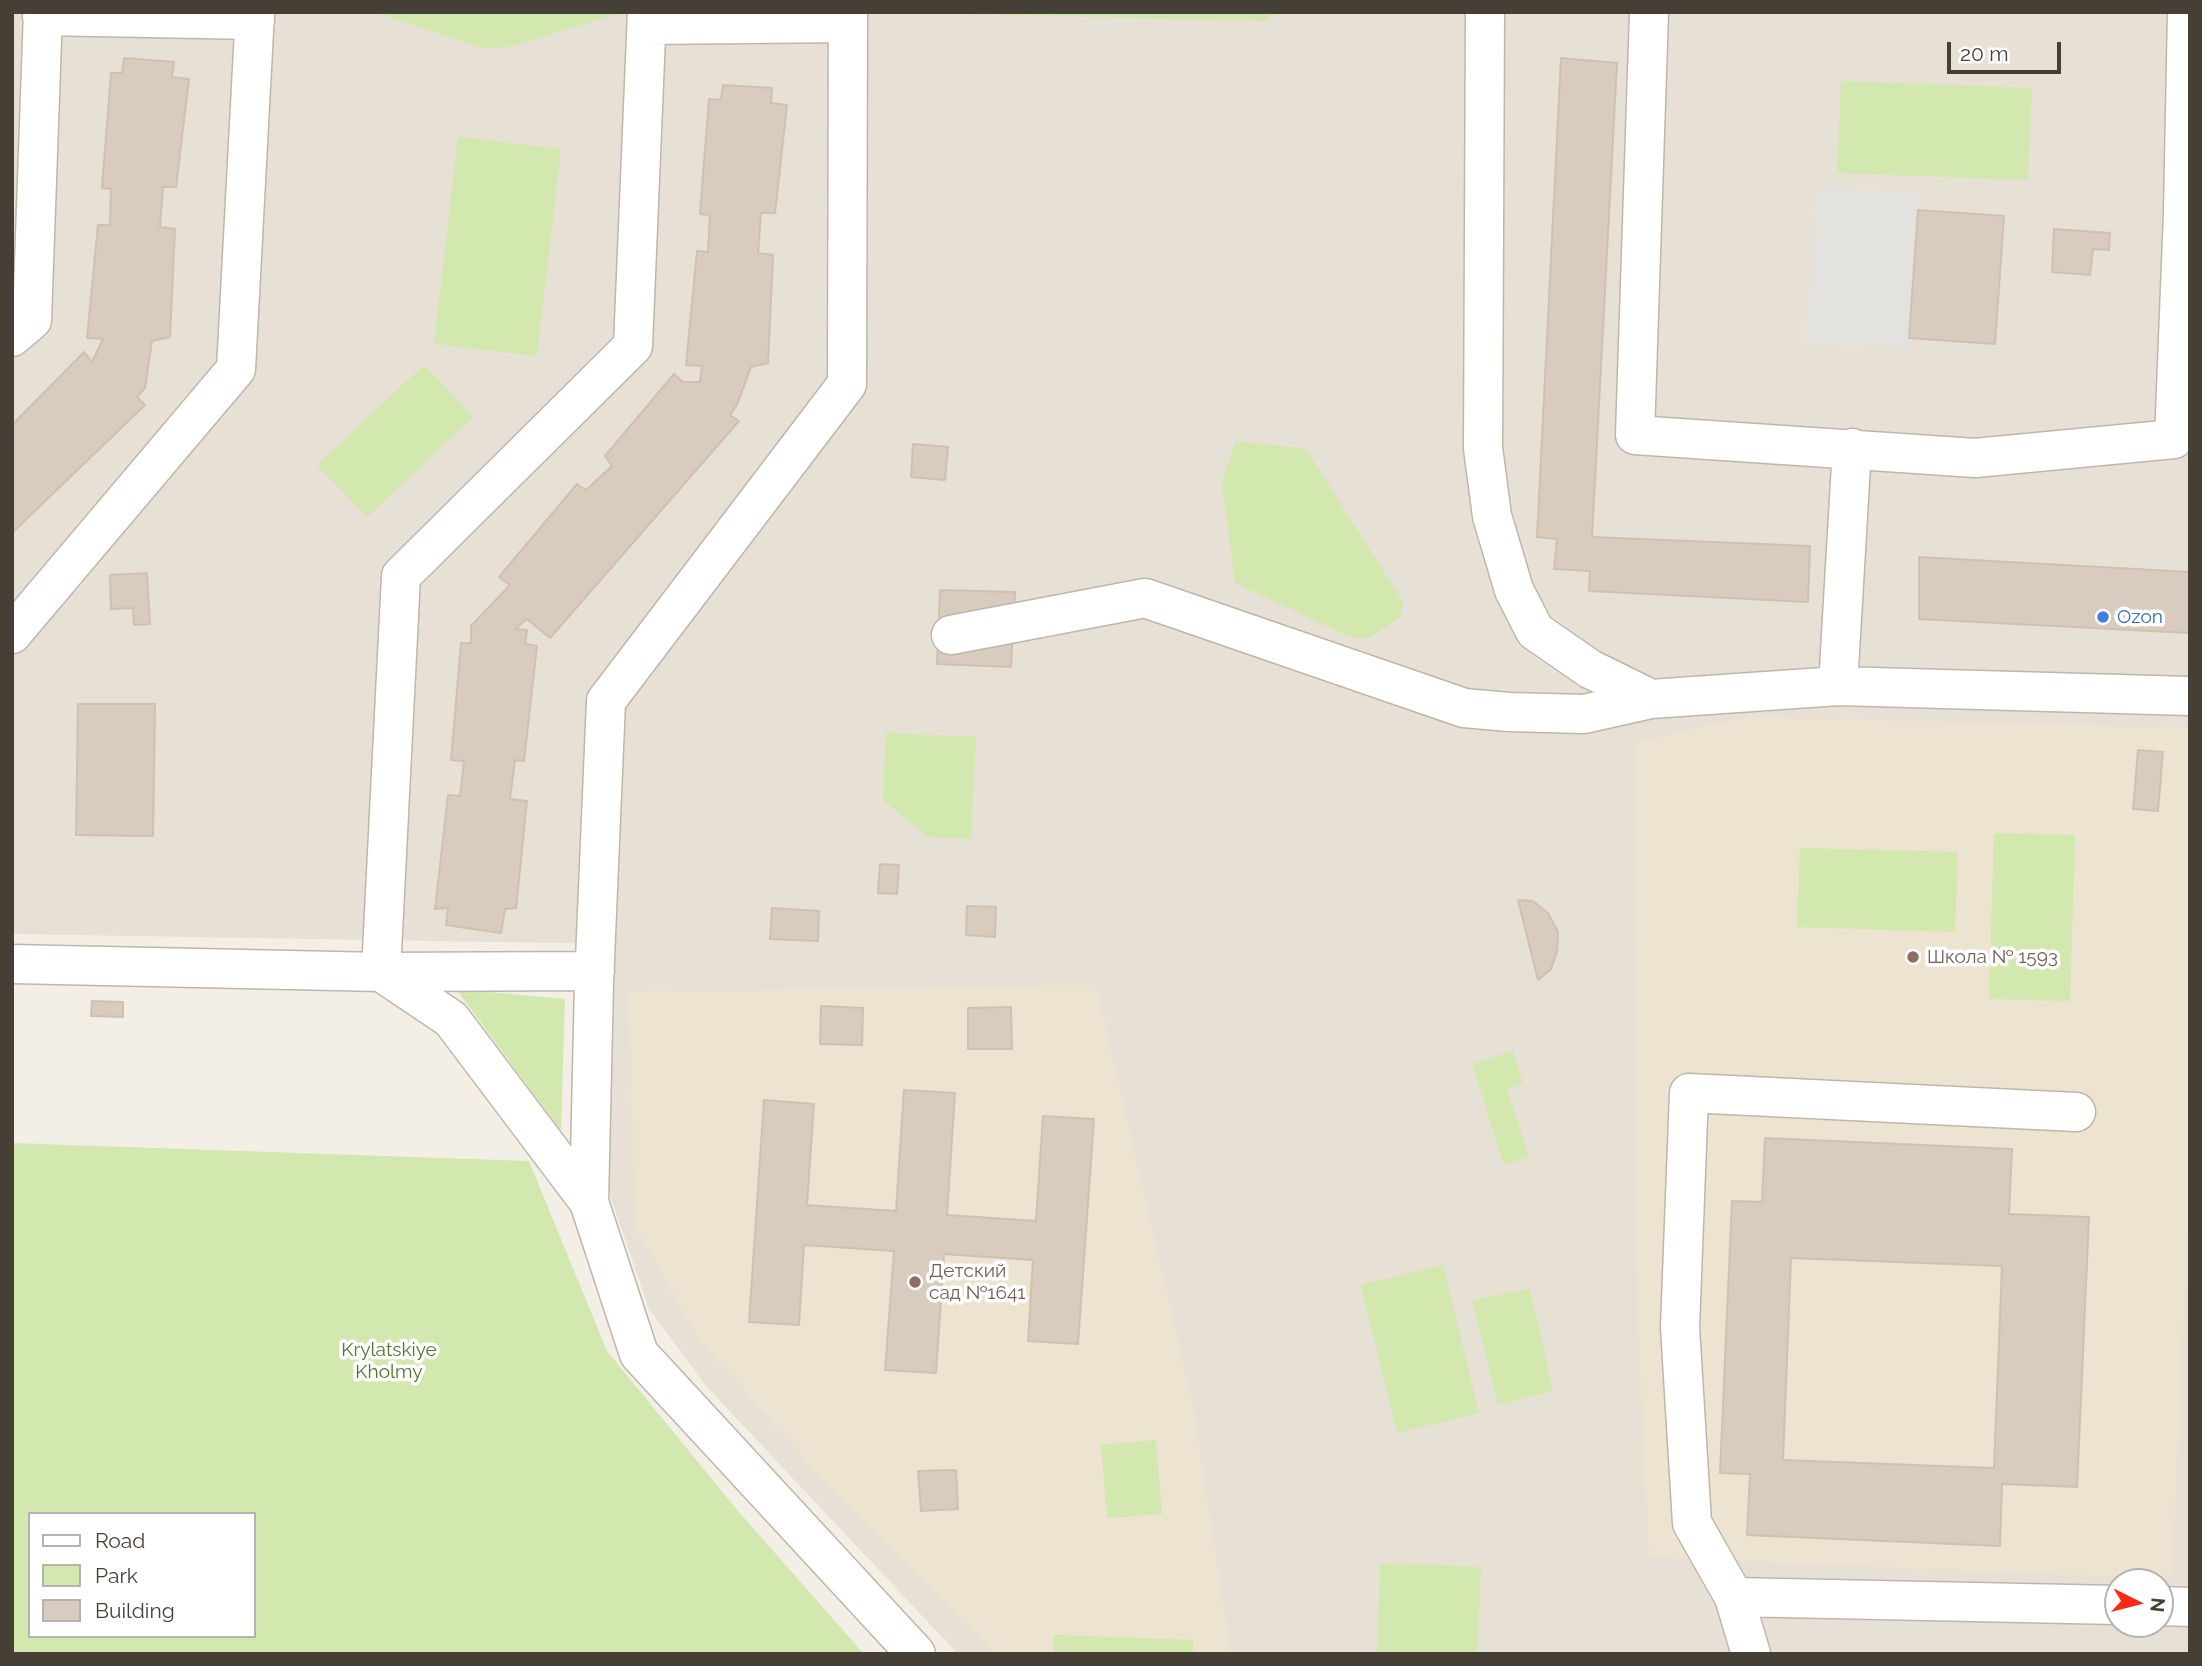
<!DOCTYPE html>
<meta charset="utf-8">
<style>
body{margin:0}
#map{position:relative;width:2202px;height:1666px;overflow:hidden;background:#f3efe7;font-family:Raleway,sans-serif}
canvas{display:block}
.frame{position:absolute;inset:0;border:14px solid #463f36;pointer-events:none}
.legend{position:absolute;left:28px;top:1512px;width:228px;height:126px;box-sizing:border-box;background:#fff;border:2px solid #b5b2af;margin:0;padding:9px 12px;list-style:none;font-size:21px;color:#463f36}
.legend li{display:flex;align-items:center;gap:14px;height:35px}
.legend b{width:35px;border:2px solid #b5b2af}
.north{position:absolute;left:2104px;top:1568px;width:70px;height:70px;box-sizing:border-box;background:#fff;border:2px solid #b5b2af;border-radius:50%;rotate:96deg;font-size:19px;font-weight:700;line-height:28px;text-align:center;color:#463f36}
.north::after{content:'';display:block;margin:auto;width:24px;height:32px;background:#f92918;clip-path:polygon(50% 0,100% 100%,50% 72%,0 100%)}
.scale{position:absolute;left:1947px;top:42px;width:114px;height:32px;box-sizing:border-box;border:4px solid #463f36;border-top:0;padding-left:9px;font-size:21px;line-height:24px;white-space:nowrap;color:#463f36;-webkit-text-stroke:5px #fff;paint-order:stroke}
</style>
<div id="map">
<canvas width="2202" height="1666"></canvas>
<div class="frame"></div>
<ul class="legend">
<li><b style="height:9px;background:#fff"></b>Road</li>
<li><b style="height:19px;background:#d2e8af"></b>Park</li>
<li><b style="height:19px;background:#d8ccbf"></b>Building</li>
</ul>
<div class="north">N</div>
<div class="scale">20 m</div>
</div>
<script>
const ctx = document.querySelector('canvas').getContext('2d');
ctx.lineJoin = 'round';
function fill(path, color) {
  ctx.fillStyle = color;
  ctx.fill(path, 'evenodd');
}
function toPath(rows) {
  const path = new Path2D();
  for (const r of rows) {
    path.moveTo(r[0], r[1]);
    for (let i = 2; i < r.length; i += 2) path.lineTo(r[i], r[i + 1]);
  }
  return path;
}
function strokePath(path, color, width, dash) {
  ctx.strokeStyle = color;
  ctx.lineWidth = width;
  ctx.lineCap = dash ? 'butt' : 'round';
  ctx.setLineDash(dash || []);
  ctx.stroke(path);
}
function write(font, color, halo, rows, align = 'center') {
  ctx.font = font + ' Raleway,sans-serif';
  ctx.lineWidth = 7;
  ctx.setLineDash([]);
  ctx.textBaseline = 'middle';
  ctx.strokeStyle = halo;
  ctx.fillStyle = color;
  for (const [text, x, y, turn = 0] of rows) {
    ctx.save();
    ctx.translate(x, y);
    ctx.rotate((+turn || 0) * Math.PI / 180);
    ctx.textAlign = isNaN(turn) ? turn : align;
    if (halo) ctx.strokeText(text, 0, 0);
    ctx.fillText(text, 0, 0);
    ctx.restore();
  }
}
fill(toPath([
 [12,12,2190,12,2190,1654,958,1654,706,1386,649,1309,608,1189,613,944,12,934],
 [2118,1582,2160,1582,2160,1624,2118,1624]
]), '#e7e0d5');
fill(toPath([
 [1749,717,2190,728,2190,1171,2172,1579,1649,1557,1638,1327,1635,743,1703,726],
 [1096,985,1193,1406,1231,1654,1000,1654,834,1492,698,1338,635,1226,629,992]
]), '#ece3d1');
fill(toPath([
 [375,12,625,12,509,47,483,48],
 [889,12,1276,12,1264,21],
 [1841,81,2032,88,2028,180,1837,173],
 [458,137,561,149,537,356,434,344],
 [424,365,473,417,367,517,317,465],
 [1236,441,1306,449,1403,602,1401,617,1368,639,1350,637,1235,583,1222,482],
 [886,733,976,737,971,839,928,837,883,800],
 [1994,833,2075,835,2070,1001,1989,999],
 [1800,848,1958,852,1955,932,1797,927],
 [456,989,565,999,561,1131],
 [1513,1051,1523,1083,1507,1089,1529,1157,1504,1165,1472,1064],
 [12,1143,529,1161,607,1351,738,1511,864,1654,12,1654],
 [30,1514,254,1514,254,1636,30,1636],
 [1443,1265,1479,1413,1397,1433,1361,1285],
 [1530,1289,1553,1391,1498,1405,1472,1300],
 [1156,1440,1162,1514,1107,1518,1101,1445],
 [1380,1563,1481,1567,1477,1654,1377,1654],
 [1054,1635,1193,1640,1193,1654,1053,1654]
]), '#d2e8af');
fill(toPath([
 [1817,187,1920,194,1909,349,1806,342]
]), '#e4e2df');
const building = toPath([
 [124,58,174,62,172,77,189,79,176,187,163,187,160,227,175,229,170,337,152,341,145,388,137,397,145,405,12,533,12,441,14,439,12,425,84,352,92,362,103,339,87,338,98,225,110,225,111,189,102,188,111,73,122,73,124,58],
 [1561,58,1617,63,1592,537,1810,546,1808,602,1589,591,1590,571,1554,569,1557,539,1537,537,1561,58],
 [723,85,772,88,771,103,787,105,775,213,761,213,758,253,773,255,768,363,751,367,737,405,730,415,739,421,550,638,527,619,515,629,527,630,525,644,537,646,524,761,515,760,510,799,527,801,516,908,505,909,501,933,446,925,448,908,435,909,448,795,460,796,464,761,451,760,461,643,471,643,471,626,510,585,499,577,577,484,586,490,612,466,605,456,674,374,683,382,700,382,702,366,686,365,697,251,708,252,710,215,700,214,709,99,721,100,723,85],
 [1918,210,2004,216,1995,344,1909,338,1918,210],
 [2054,229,2110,233,2109,250,2093,249,2090,275,2052,272,2054,229],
 [913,444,948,447,945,480,911,477,913,444],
 [1919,557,2190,572,2190,633,1919,619,1919,557],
 [147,573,150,624,134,625,133,608,111,609,110,575,147,573],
 [940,590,1015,592,1011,667,937,664,940,590],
 [78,704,155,704,153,836,76,835,78,704],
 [2138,750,2163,752,2158,811,2133,809,2138,750],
 [880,864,899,865,897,894,878,893,880,864],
 [1518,900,1533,901,1548,913,1558,932,1557,952,1551,969,1538,980,1518,900],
 [967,906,996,907,995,937,966,935,967,906],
 [772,908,819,911,818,941,770,939,772,908],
 [92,1001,123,1002,123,1017,91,1016,92,1001],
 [821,1006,863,1008,862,1045,820,1044,821,1006],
 [1011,1007,1012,1049,968,1049,968,1008,1011,1007],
 [904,1090,955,1093,947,1215,1036,1221,1043,1116,1094,1119,1078,1344,1028,1341,1033,1260,944,1254,936,1373,885,1370,894,1251,804,1245,799,1325,749,1322,764,1100,814,1104,807,1205,896,1211,904,1090],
 [1765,1138,2012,1149,2009,1214,2089,1217,2077,1487,2002,1484,2000,1546,1747,1535,1750,1474,1720,1473,1732,1201,1762,1202,1765,1138],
 [1791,1258,2002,1266,1994,1468,1783,1460,1791,1258],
 [956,1470,958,1509,921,1511,918,1471,956,1470]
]);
fill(building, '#d8ccbf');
strokePath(building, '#d0c1af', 2);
const minor = toPath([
 [1485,12,1483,448,1492,516,1514,590,1535,631,1590,669,1651,699],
 [1649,12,1635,435,1975,458,2174,439,2183,213,2187,12],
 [42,16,255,20],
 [647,25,848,23],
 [12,337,32,320,43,12],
 [12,634,236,369,255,12],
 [951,635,1145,598,1464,708,1509,712,1584,714,1651,699,1838,686,2190,696],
 [1838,686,1852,448],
 [12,964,381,972,451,1019,589,1202,639,1354,916,1654],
 [595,971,381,972,401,576,633,346,647,12],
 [2076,1112,1689,1093,1680,1327,1692,1523,1734,1597,2118,1605],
 [589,1202,594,983,606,701,847,384,848,12],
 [1734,1597,1751,1654],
 [2160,1606,2190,1607]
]);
strokePath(minor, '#bfb6a9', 41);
strokePath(minor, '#fff', 38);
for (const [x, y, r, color] of [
 [2103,617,7,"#3f7fe0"],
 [1913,957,7,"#8d6e63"],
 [915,1282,7,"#8d6e63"]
]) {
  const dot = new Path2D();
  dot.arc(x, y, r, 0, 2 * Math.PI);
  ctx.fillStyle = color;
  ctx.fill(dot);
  strokePath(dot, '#fff', 2.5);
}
write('19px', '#366cbe', '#fff', [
 ["Ozon",2117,617]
], 'left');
write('19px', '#785e54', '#fff', [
 ["Школа № 1593",1927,957],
 ["Детский",929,1271],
 ["сад №1641",929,1293]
], 'left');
write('19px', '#4d7829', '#fff', [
 ["Krylatskiye",389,1350],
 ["Kholmy",389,1372]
]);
</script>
